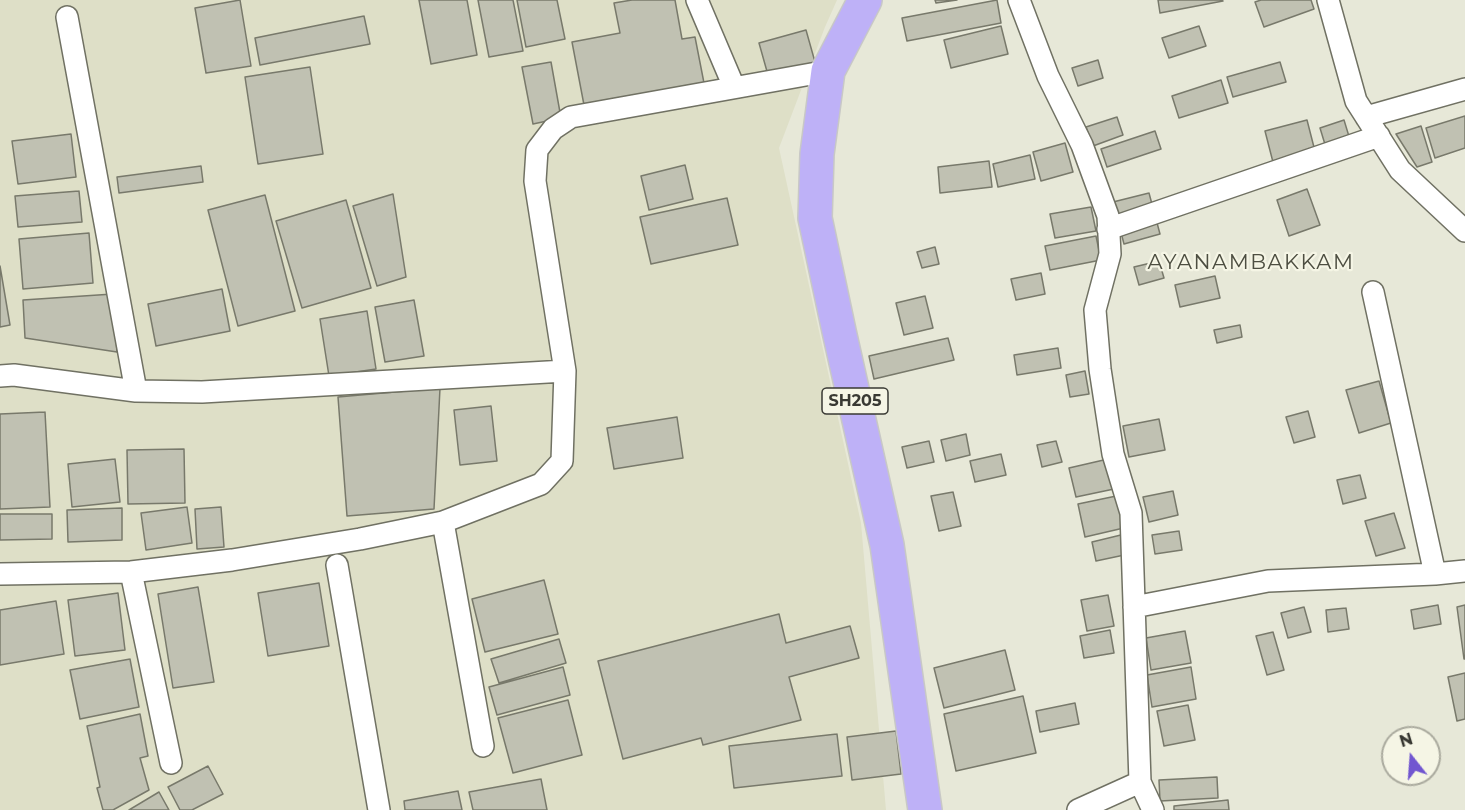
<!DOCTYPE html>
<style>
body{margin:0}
#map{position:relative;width:1465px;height:810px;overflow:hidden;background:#e7e8d8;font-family:Montserrat,sans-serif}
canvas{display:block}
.north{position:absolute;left:1381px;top:726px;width:60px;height:60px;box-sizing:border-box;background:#f5f5e5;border:2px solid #aaaa9e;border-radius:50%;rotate:343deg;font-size:16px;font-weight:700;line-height:24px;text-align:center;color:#393933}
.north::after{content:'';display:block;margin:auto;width:21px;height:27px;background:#7156d0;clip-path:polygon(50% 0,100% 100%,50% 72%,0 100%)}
</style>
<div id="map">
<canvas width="1465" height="810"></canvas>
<div class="north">N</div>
</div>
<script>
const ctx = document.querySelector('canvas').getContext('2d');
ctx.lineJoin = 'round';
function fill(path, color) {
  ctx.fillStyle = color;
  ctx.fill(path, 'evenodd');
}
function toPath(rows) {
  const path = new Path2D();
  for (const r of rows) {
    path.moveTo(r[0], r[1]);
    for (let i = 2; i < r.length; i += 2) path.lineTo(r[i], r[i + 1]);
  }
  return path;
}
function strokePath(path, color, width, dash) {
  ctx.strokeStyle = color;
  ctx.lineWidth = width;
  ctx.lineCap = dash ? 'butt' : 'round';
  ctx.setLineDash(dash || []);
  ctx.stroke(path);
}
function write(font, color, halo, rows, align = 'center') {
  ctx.font = font + ' Montserrat,sans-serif';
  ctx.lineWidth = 4.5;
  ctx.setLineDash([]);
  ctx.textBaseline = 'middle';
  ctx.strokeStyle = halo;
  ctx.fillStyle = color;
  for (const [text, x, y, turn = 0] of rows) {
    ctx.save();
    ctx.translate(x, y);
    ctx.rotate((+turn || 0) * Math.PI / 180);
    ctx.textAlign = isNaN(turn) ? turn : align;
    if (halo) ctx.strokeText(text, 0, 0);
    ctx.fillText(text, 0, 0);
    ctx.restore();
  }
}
fill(toPath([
 [0,0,837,0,825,27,779,148,861,523,886,810,0,810]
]), '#dedfc7');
const building = toPath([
 [240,0,251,66,206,73,195,8,240,0],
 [419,0,467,0,477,55,431,64,419,0],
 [478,0,513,0,523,51,489,57,478,0],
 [517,0,557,0,565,39,526,47,517,0],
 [632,0,675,0,682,39,695,37,704,83,584,105,572,42,620,33,614,3,632,0],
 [935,0,957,0,936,3,935,0],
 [997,0,1001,23,907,41,902,18,997,0],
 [1158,0,1222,0,1223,1,1160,13,1158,0],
 [1261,0,1311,0,1314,9,1264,27,1255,2,1261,0],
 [364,16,370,44,260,65,255,38,364,16],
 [1001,26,1008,54,951,68,944,40,1001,26],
 [1199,26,1206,46,1169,58,1162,38,1199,26],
 [806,30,815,62,768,75,759,43,806,30],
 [1098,60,1103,78,1078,86,1072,68,1098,60],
 [551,62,561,118,533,124,522,67,551,62],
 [1280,62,1286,82,1233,97,1227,77,1280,62],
 [310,67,323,154,258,164,245,77,310,67],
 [1221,80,1228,103,1179,118,1172,96,1221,80],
 [1465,116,1465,148,1435,158,1426,128,1465,116],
 [1117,117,1123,135,1093,146,1086,127,1117,117],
 [1307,120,1317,159,1275,170,1265,131,1307,120],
 [1344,120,1351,143,1327,151,1320,128,1344,120],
 [1421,126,1432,162,1417,167,1396,134,1421,126],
 [1155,131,1161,149,1107,167,1101,149,1155,131],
 [71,134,76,177,18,184,12,141,71,134],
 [1065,143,1073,172,1041,181,1033,152,1065,143],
 [1030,155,1035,179,998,187,993,164,1030,155],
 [989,161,992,187,940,193,938,167,989,161],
 [685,165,693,199,649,210,641,176,685,165],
 [201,166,203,182,119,193,117,177,201,166],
 [1307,189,1320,225,1289,236,1277,200,1307,189],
 [79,191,82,222,18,227,15,196,79,191],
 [1149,193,1160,234,1124,244,1113,202,1149,193],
 [393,194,406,277,377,286,353,206,393,194],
 [265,195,295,311,238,326,208,210,265,195],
 [727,198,738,245,651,264,640,217,727,198],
 [346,200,371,288,302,308,276,221,346,200],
 [1091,207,1096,231,1055,238,1050,214,1091,207],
 [89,233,93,283,23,289,19,239,89,233],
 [1096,236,1101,260,1050,270,1045,246,1096,236],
 [935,247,939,264,922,268,917,252,935,247],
 [1159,261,1164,278,1139,285,1134,267,1159,261],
 [0,266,10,325,0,327,0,266],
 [1041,273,1045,294,1016,300,1011,279,1041,273],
 [1215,276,1220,298,1180,307,1175,285,1215,276],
 [222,289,230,331,156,346,148,304,222,289],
 [113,294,117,352,25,338,23,300,113,294],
 [925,296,933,328,904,335,896,303,925,296],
 [414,300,424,356,385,362,375,307,414,300],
 [367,311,376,369,329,376,320,319,367,311],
 [1240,325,1242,337,1217,343,1214,330,1240,325],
 [948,338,954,360,874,379,869,356,948,338],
 [1058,348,1061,368,1017,375,1014,355,1058,348],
 [1085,371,1089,394,1070,397,1066,375,1085,371],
 [1379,381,1391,423,1359,433,1346,390,1379,381],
 [440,388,434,509,347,516,338,397,440,388],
 [491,406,497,461,460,465,454,410,491,406],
 [1308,411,1315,437,1294,443,1286,417,1308,411],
 [45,412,50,507,0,509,0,414,45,412],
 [677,417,683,458,614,469,607,428,677,417],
 [1159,419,1165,450,1129,457,1123,426,1159,419],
 [966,434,970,455,946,461,941,440,966,434],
 [929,441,934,462,907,468,902,447,929,441],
 [1056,441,1062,462,1042,467,1037,445,1056,441],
 [184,449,185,503,128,504,127,450,184,449],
 [1001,454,1006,475,975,482,970,461,1001,454],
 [115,459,120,502,72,507,68,464,115,459],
 [1108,459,1114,489,1076,497,1069,468,1108,459],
 [1360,475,1366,498,1343,504,1337,480,1360,475],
 [1173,491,1178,515,1149,522,1143,497,1173,491],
 [953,492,961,526,939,531,931,496,953,492],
 [1121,495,1128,527,1085,537,1078,504,1121,495],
 [187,507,192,543,146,550,141,513,187,507],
 [221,507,224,547,197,549,195,509,221,507],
 [122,508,122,540,68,542,67,510,122,508],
 [1394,513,1405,548,1376,556,1365,521,1394,513],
 [0,514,52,514,52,539,0,540,0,514],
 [1179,531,1182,550,1155,554,1152,535,1179,531],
 [1125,534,1129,554,1096,561,1092,542,1125,534],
 [544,580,558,634,485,652,472,599,544,580],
 [319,583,329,646,268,656,258,593,319,583],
 [198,587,214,682,173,688,158,594,198,587],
 [118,593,125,650,75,656,68,600,118,593],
 [1108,595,1114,626,1087,631,1081,600,1108,595],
 [56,601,64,654,0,665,0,610,56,601],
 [1438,605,1441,624,1414,629,1411,610,1438,605],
 [1465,605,1465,659,1464,659,1457,607,1465,605],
 [1304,607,1311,632,1288,638,1281,613,1304,607],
 [1346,608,1349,629,1328,632,1326,610,1346,608],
 [779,614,786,643,850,626,859,658,789,677,801,720,703,745,701,738,623,759,598,661,779,614],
 [1110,630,1114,653,1084,658,1080,636,1110,630],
 [1185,631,1191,663,1151,670,1146,638,1185,631],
 [1273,632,1284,670,1267,675,1256,636,1273,632],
 [559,639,566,663,499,683,491,659,559,639],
 [1005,650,1015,690,944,708,934,668,1005,650],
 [130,659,139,707,80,719,70,670,130,659],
 [563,667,570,695,497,715,489,687,563,667],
 [1191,667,1196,699,1152,707,1147,675,1191,667],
 [1465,673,1465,719,1457,721,1448,677,1465,673],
 [1023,696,1036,753,956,771,944,714,1023,696],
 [568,700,582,755,513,773,498,718,568,700],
 [1075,703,1079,724,1040,732,1036,711,1075,703],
 [1188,705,1195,740,1164,746,1157,711,1188,705],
 [140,714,148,756,140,758,149,790,113,810,103,810,97,788,100,787,87,726,140,714],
 [896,731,901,774,852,780,847,737,896,731],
 [837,734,842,776,734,788,729,746,837,734],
 [208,766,223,794,192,810,180,810,168,787,208,766],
 [1217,777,1218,798,1160,801,1159,780,1217,777],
 [541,779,547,810,473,810,469,792,541,779],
 [458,791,462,810,405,810,404,801,458,791],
 [159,792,169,810,129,810,159,792],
 [1228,800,1229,810,1174,810,1174,806,1228,800]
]);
fill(building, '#c0c1b2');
strokePath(building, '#78796b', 1.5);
const minor = toPath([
 [697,0,734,87],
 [1019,0,1048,76,1082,145,1108,216,1110,254,1095,310,1100,369,1113,454,1131,513,1140,782],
 [1328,0,1356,101,1400,170,1465,231],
 [67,17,136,391],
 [1366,117,1465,89],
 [1108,229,1379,136],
 [1373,292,1435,574],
 [0,376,14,375,136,391,202,392,565,371],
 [443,522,483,746],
 [337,565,379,810],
 [131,572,171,763],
 [0,574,131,572,232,560,360,539,443,522,541,484,562,461,565,371,535,181,537,150,553,129,571,117,828,71],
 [1134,607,1268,581,1435,574,1465,571],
 [1078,810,1140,782,1153,810]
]);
const primary = toPath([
 [865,0,828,71,817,154,815,218,839,331,887,545,925,810]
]);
strokePath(minor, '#707163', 24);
strokePath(primary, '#c8c8c6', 36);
strokePath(minor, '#fff', 21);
strokePath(primary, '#beb1f7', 33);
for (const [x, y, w] of [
 [855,401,66]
]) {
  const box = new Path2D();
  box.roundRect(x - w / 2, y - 13, w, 26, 4.5);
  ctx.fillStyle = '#f5f5e5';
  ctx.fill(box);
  strokePath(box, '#393933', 1.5);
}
write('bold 16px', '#393933', null, [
 ["SH205",855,401]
]);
ctx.letterSpacing = '1.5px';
write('21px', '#4d4e41', '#f5f5e5', [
 ["AYANAMBAKKAM",1251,263]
]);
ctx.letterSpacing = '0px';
</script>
